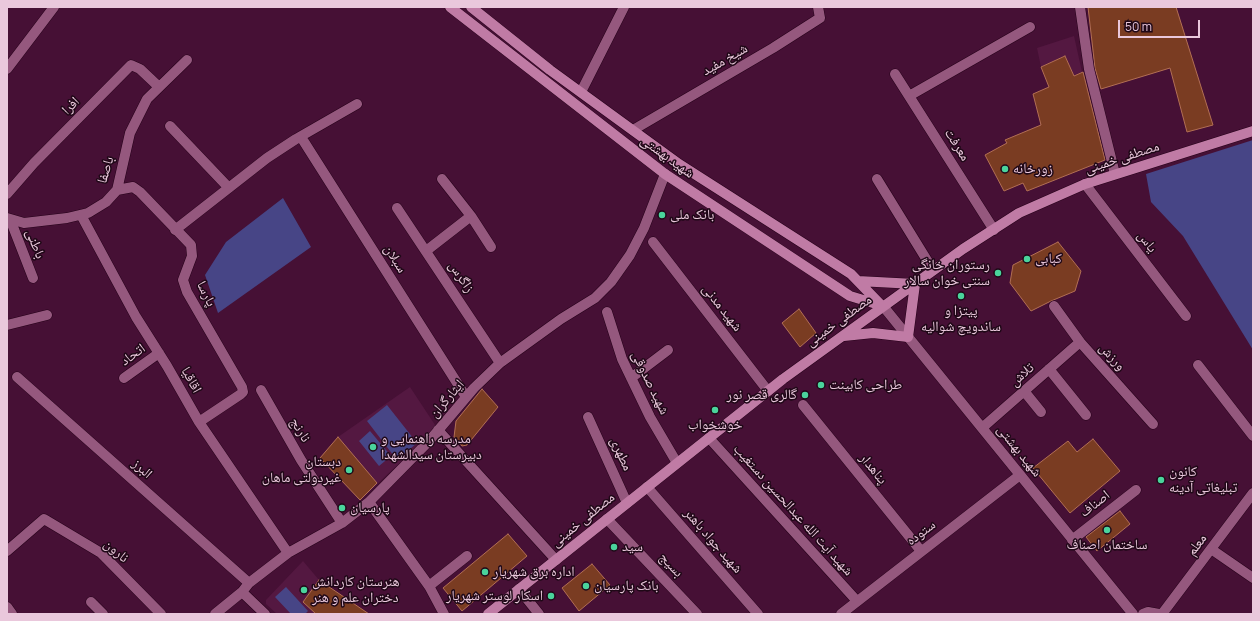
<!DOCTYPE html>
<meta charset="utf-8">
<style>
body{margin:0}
#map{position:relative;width:1260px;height:621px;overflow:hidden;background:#461035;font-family:Manrope,sans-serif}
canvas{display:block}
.frame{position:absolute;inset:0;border:8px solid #eac8dc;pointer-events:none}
.scale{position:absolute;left:1118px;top:20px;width:82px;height:18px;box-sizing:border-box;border:2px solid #eac8dc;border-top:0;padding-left:5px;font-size:12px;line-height:14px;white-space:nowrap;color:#eac8dc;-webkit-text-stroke:3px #1f0817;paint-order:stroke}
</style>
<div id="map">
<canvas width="1260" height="621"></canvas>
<div class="frame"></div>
<div class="scale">50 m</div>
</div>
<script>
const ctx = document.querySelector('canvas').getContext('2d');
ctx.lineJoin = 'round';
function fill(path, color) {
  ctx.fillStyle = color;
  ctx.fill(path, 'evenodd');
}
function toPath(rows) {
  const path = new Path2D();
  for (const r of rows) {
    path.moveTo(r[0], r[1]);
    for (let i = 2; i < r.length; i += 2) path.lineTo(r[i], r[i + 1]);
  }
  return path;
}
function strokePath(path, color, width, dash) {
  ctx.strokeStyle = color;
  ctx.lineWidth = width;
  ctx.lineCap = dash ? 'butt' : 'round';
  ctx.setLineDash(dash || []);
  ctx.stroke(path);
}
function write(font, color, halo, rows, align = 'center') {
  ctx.font = font + ' Manrope,"Noto Naskh Arabic",sans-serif';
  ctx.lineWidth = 3;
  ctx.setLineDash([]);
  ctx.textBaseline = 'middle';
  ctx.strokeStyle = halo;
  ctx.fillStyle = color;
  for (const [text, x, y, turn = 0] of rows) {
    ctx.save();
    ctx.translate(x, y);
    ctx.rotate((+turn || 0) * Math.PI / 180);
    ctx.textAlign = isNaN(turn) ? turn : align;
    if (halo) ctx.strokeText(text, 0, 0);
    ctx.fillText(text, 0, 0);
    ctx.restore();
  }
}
fill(toPath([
 [1074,36,1082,72,1074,75,1065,56,1041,67,1037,48],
 [410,387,437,428,360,500,320,458,338,437],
 [303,561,319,580,365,614,277,614,266,604,266,600]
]), '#541841');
fill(toPath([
 [1253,140,1253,350,1183,236,1151,202,1146,174],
 [283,198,311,247,218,313,205,275,226,242],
 [387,405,417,443,397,460,367,421],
 [370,431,391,456,379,466,359,441],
 [286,587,308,611,305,614,291,614,275,597]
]), '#474586');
const building = toPath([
 [1088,7,1176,7,1213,125,1187,132,1170,68,1101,89,1095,68,1088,7],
 [1065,56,1074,76,1083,72,1105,160,1027,191,1023,183,1004,191,985,155,1007,143,1005,140,1041,125,1033,94,1049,87,1041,67,1065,56],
 [1058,242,1081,271,1075,291,1051,301,1031,311,1010,283,1013,265,1058,242],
 [799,309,816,333,800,347,782,323,799,309],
 [482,389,498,407,467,445,462,446,454,437,456,421,482,389],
 [338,437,377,483,360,500,320,458,338,437],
 [1093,439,1120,471,1070,513,1033,468,1068,441,1077,452,1093,439],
 [1120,511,1130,524,1097,551,1086,537,1120,511],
 [508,534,527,556,462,611,443,588,508,534],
 [592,564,610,585,579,611,562,588,592,564],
 [319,580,369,614,316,614,303,602,319,580]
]);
fill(building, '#7a3c22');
strokePath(building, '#b26f54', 1);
const minor = toPath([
 [1080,7,1089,69,1115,174],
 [7,69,54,7],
 [895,74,994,230],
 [581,92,624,7],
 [909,96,1030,27],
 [170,126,228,187],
 [633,130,773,48,820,18,818,7],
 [301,137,466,397],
 [442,179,471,216,491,247],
 [877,179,933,270],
 [1085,184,1186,316],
 [117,190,133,187,140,192,191,245,192,256,183,280,187,292,242,387,243,392,241,394,199,422],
 [7,194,34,163,131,65,140,69,158,86],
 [397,208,500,363],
 [81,215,136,317,167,366,199,422,288,553],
 [7,218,24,223,67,218,88,213,106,202,117,190,130,133,147,99,187,60],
 [10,219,33,278],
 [175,230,267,158,296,139,357,104],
 [653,242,768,391],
 [426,251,471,216],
 [883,306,1133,614],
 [1054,306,1080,342,1153,424],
 [607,312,622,359,650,417,677,463],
 [7,325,47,315],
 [1198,365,1253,436],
 [1049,369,1086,415],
 [17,377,249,583],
 [124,378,159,353],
 [631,378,668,350],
 [261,390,301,460,342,523],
 [1024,391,1041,412],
 [803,405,921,551],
 [588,417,627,503],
 [982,428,1080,342],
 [438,430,556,560],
 [709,438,856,600],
 [647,487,758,614],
 [369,502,429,586,444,614],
 [607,519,697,614],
 [1072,540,1136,490],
 [1211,549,1253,578],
 [7,551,44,519,101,553,161,614],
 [429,586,467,556],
 [519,589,539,614],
 [242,592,265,614],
 [91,602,103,614],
 [7,607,12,614],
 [215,614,242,592,249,583,288,553,342,523,369,502,430,440,474,388,500,363,561,319,595,298,611,282,630,255,644,228,665,174],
 [841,614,1020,475],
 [1143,614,1148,612,1159,614],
 [1162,614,1253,493]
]);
const major = toPath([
 [450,7,665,174,850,296,883,306],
 [471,7,550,70,679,164,851,274,881,305],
 [844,336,873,333,908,337,915,284,858,281],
 [488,614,783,379,963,249,1019,213,1085,184,1253,131]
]);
strokePath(minor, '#26011a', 11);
strokePath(major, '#26011a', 11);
strokePath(minor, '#95587e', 10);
strokePath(major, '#c07ba5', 10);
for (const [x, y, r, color] of [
 [1005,169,4,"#4ad49c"],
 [662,215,4,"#4ad49c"],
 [1027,259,4,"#4ad49c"],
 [998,273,4,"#4ad49c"],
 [961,296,4,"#4ad49c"],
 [821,385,4,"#4ad49c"],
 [805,395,4,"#4ad49c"],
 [715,410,4,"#4ad49c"],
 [373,447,4,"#4ad49c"],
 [349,470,4,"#4ad49c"],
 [1161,480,4,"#4ad49c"],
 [342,508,4,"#4ad49c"],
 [1107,530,4,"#4ad49c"],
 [614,547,4,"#4ad49c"],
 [485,572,4,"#4ad49c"],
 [586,586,4,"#4ad49c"],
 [304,590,4,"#4ad49c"],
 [551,596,4,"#4ad49c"]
]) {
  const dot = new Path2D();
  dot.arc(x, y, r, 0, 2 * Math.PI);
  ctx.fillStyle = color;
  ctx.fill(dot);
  strokePath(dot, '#1f0817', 1.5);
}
write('14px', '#eac8dc', '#1f0817', [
 ["شیخ مفید",725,60,-30],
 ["افرا",71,106,-45],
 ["معرفت",957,145,58],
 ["شهید بهشتی",667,157,36],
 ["مصطفی خمینی",1122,158,-18],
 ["باصفا",106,170,-73],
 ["یاس",1147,242,53],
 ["باطنی",35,244,69],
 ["سبلان",395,259,58],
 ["زاگرس",461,277,56],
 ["پارسا",206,294,64],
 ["شهید مدنی",722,308,52],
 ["مصطفی خمینی",839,321,-36],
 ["اتحاد",133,355,-36],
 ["ورزش",1112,357,48],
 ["تلاش",1022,375,-42],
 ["اقاقیا",191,380,61],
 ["شهید صدوقی",650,383,64],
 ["ایثارگران",447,399,-49],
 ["نارنج",300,430,60],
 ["شهید بهشتی",1019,451,51],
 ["مطهری",621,454,66],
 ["البرز",142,469,42],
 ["پناهدار",873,469,51],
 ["اصناف",1095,504,-38],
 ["شهید آیت الله عبدالحسین دستغیب",793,510,48],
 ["مصطفی خمینی",583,520,-39],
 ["ستوده",921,533,-37],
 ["شهید جواد باهنر",713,541,49],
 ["معلم",1197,545,-53],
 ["نارون",116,551,41],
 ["بسیج",671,565,47]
]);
write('14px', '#eac8dc', '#1f0817', [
 ["زورخانه",1013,169],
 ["بانک ملی",670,215],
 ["کبابی",1035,259],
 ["رستوران خانگی",990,265,"right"],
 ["سنتی خوان سالار",990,281,"right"],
 ["پیتزا و",961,311,"center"],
 ["ساندویچ شوالیه",961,327,"center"],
 ["طراحی کابینت",829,385],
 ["گالری قصر نور",797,395,"right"],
 ["خوشخواب",715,425,"center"],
 ["مدرسه راهنمایی و",381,439],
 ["دبیرستان سیدالشهدا",381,455],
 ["دبستان",341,462,"right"],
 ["غیردولتی ماهان",341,478,"right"],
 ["کانون",1169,472],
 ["تبلیغاتی آدینه",1169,488],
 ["پارسیان",350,508],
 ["ساختمان اصناف",1107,545,"center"],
 ["سید",622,547],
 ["اداره برق شهریار",493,572],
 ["هنرستان کاردانش",312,582],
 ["دختران علم و هنر",312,598],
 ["بانک پارسیان",594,586],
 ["اسکار لوستر شهریار",543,596,"right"]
], 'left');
</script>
